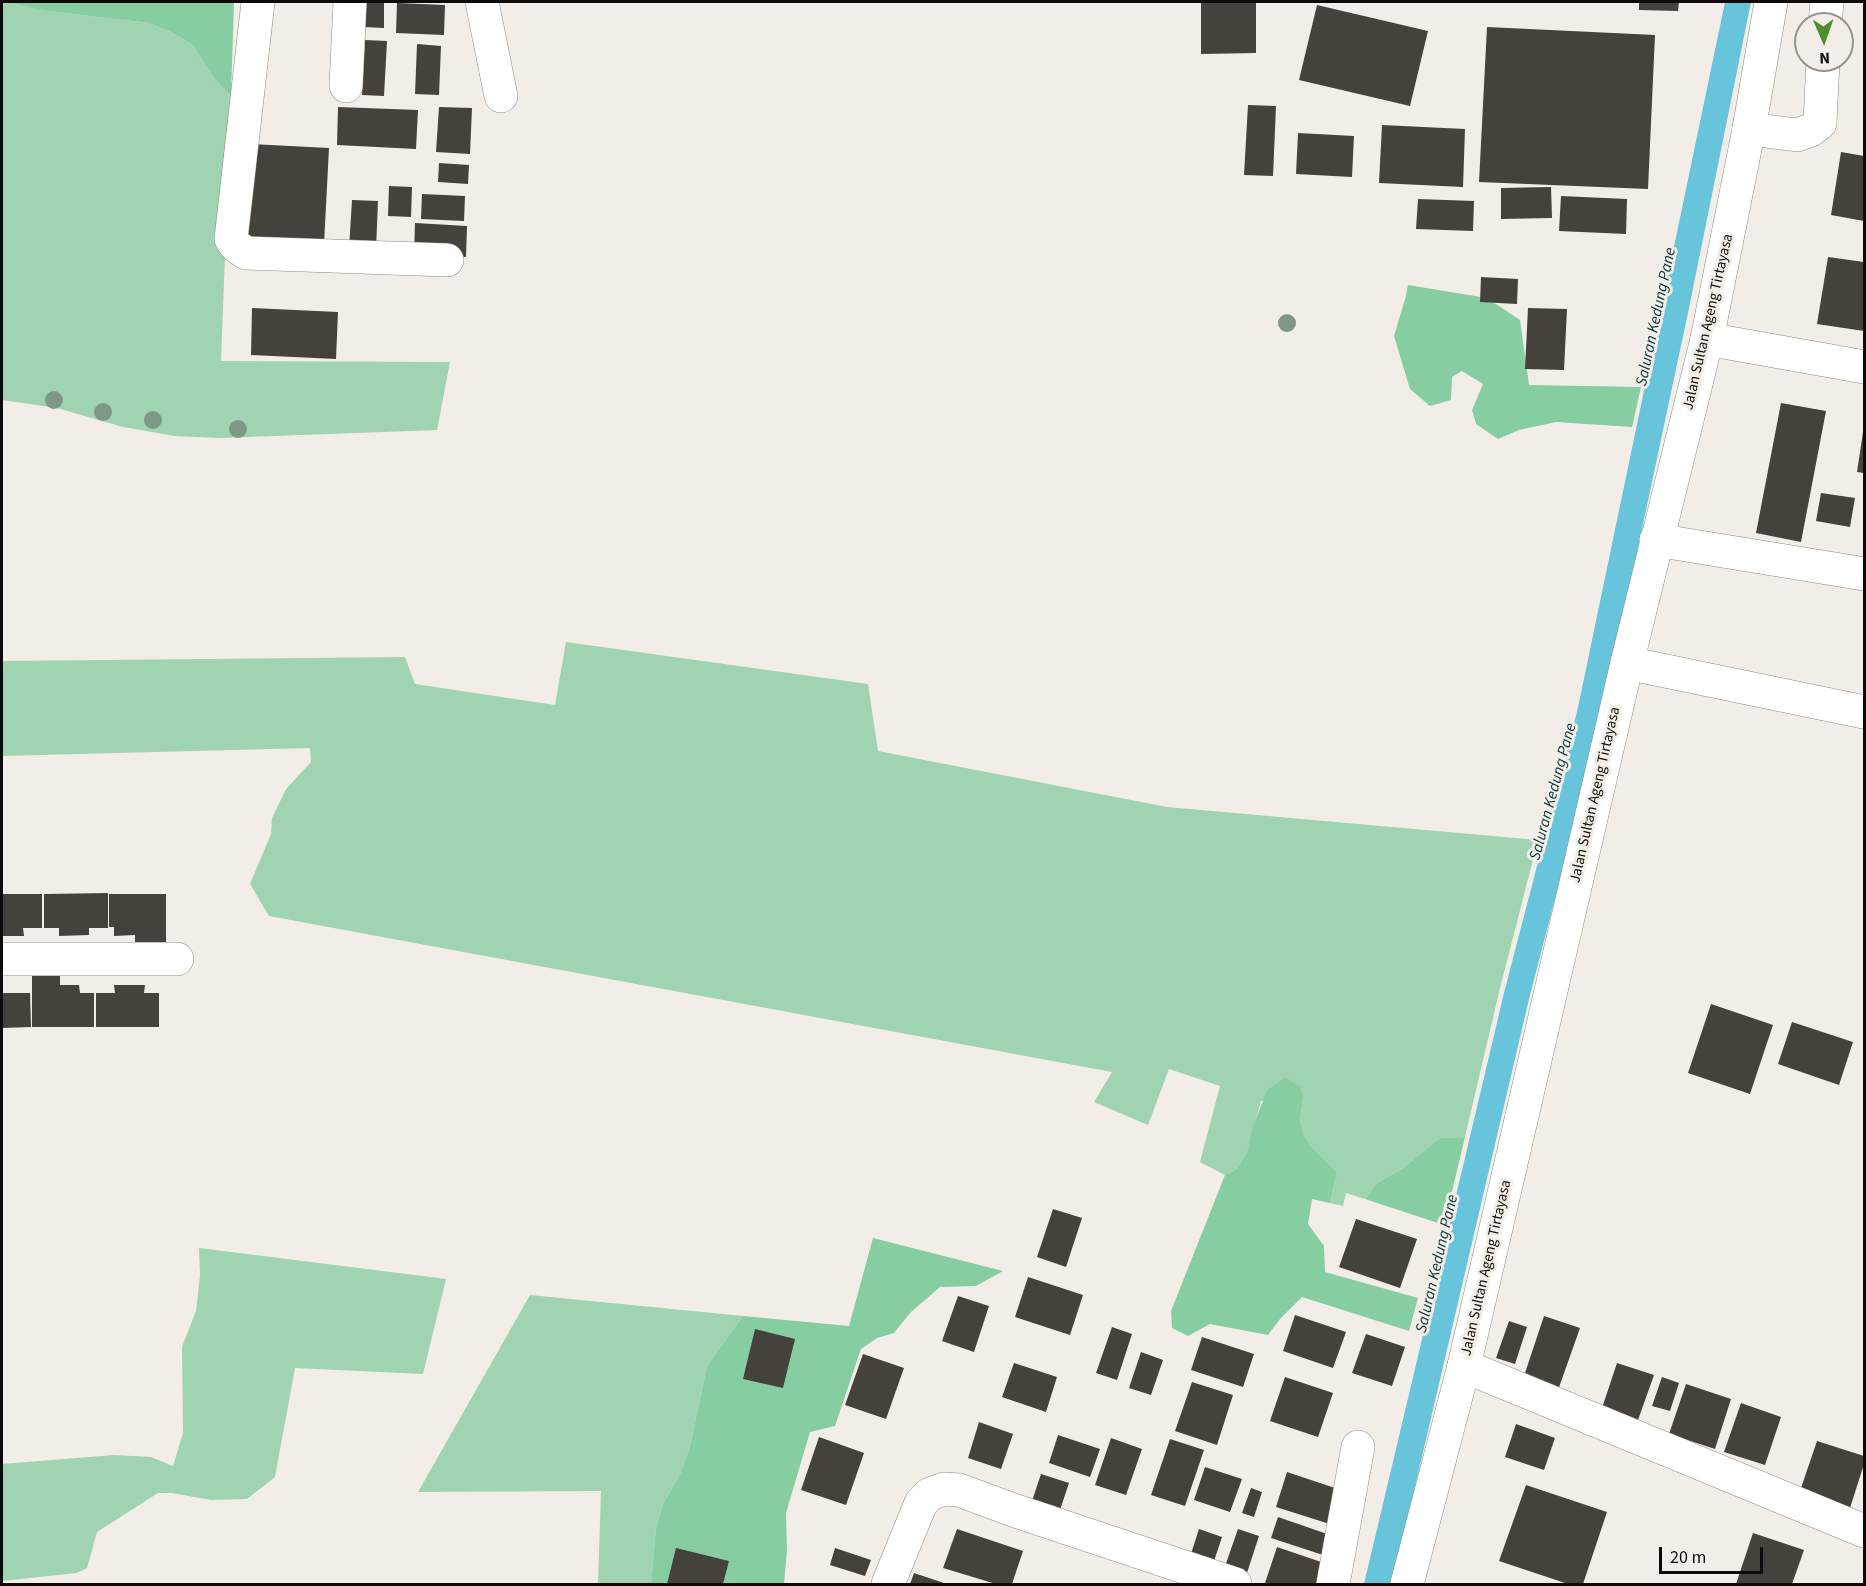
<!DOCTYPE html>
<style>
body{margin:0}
#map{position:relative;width:1866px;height:1586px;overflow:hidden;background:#f2eee7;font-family:"Source Sans 3",sans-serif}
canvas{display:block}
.frame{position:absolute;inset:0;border:3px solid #0c0b09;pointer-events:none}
.north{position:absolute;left:1794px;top:12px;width:60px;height:60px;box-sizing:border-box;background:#f2eee7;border:2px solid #96938e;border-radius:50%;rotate:178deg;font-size:16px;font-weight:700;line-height:24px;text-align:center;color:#0c0b09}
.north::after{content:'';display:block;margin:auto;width:21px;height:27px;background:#4f8d2d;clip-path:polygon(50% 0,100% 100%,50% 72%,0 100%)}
.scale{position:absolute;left:1659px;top:1547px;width:104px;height:27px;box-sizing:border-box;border:3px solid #0c0b09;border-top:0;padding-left:8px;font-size:18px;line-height:21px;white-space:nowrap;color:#0c0b09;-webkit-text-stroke:4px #f2eee7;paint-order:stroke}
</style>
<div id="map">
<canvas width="1866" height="1586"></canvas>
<div class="frame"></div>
<div class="north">N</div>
<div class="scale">20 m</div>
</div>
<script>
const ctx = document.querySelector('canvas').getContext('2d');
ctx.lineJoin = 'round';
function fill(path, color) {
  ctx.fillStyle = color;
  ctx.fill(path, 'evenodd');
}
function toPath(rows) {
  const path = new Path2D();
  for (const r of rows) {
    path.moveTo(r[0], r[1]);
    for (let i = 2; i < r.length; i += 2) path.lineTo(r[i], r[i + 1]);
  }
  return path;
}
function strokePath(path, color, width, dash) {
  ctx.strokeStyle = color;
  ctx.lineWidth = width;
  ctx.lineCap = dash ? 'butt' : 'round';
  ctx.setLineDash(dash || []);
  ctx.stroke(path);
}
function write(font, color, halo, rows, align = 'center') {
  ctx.font = font + ' "Source Sans 3",sans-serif';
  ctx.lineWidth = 6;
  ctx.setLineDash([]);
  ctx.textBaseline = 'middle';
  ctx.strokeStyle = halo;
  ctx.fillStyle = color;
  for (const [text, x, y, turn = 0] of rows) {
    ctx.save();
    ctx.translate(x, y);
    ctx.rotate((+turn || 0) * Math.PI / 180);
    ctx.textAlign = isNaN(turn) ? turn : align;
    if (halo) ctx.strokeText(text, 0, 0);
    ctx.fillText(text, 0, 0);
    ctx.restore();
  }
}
fill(toPath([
 [2,2,23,4,48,11,149,23,173,33,193,45,213,77,231,96,221,361,450,362,437,430,220,438,175,436,123,427,57,408,2,400],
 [566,642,868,684,878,751,1167,807,1538,840,1499,992,1465,1137,1440,1138,1403,1168,1377,1183,1365,1199,1346,1193,1343,1206,1330,1203,1337,1172,1311,1146,1304,1136,1300,1119,1303,1099,1261,1101,1247,1152,1237,1169,1225,1175,1200,1162,1220,1086,1169,1069,1148,1125,1094,1102,1112,1072,269,916,250,884,271,834,272,818,286,789,311,762,310,748,2,756,2,661,405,657,415,684,555,705],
 [199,1248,446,1279,423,1374,295,1368,275,1477,247,1499,211,1500,172,1493,158,1493,97,1532,87,1568,77,1573,2,1581,2,1464,114,1455,151,1457,173,1466,183,1433,182,1347,196,1311,200,1276],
 [530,1295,743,1316,707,1366,690,1446,680,1474,663,1504,656,1528,651,1584,598,1584,601,1491,418,1492]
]), '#9fd3b2');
fill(toPath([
 [8,2,234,2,231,96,213,77,193,45,173,33,149,23,48,11],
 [1408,285,1487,298,1520,320,1529,385,1641,387,1632,427,1556,422,1519,430,1498,439,1476,424,1472,410,1483,384,1462,371,1452,377,1451,400,1430,406,1410,389,1394,336,1406,296],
 [1285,1078,1300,1086,1303,1099,1300,1119,1304,1136,1311,1146,1337,1172,1330,1203,1312,1199,1308,1224,1324,1246,1325,1272,1418,1298,1409,1331,1302,1297,1280,1319,1268,1335,1210,1324,1188,1336,1172,1328,1171,1311,1225,1175,1237,1169,1247,1152,1253,1127,1267,1090],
 [1465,1137,1444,1225,1365,1199,1377,1183,1403,1168,1440,1138],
 [873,1238,1003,1271,976,1286,940,1287,911,1312,894,1333,877,1338,861,1349,835,1426,810,1432,786,1513,787,1550,784,1584,651,1584,656,1528,663,1504,680,1474,690,1446,707,1366,743,1316,849,1326]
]), '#86cda2');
fill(toPath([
 [1725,2,1751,2,1689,308,1602,717,1529,999,1395,1572,1391,1584,1364,1584,1504,993,1577,712]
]), '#67c4db');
fill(toPath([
 [364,2,384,3,384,28,363,27],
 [1201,2,1256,2,1256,53,1201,54],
 [1639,2,1679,2,1678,11,1639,10],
 [397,3,445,5,444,35,396,33],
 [1317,5,1428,31,1410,106,1299,80],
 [1487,27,1655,35,1648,189,1479,182],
 [365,40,387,41,384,96,362,95],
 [417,44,441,46,439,95,415,94],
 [1248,105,1276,106,1273,176,1244,175],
 [338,107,418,110,416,149,337,145],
 [439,107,472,108,470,154,436,152],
 [1382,125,1465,129,1463,187,1379,183],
 [1298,133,1354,136,1352,177,1296,174],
 [251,144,329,148,324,244,247,241],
 [1841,152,1864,156,1864,221,1831,215],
 [439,163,469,165,468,184,438,182],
 [389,186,412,187,411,217,388,216],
 [1551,187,1552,218,1501,219,1501,188],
 [422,194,465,196,464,221,421,219],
 [1561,196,1627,199,1626,234,1559,231],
 [1418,199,1474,201,1473,231,1416,229],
 [352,200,378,201,376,250,349,249],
 [415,223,467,226,466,257,414,255],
 [1828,257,1864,262,1864,331,1817,324],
 [1481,277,1518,279,1517,304,1480,302],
 [252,308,338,312,336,359,251,355],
 [1528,308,1567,309,1564,370,1525,369],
 [1781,403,1826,411,1801,542,1756,533],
 [1863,432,1864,432,1864,473,1857,472],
 [1821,493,1855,498,1850,527,1816,521],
 [108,893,108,928,89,928,89,935,59,936,59,928,44,928,44,894],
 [2,894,42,894,42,928,23,928,24,936,2,936],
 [109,894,166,894,166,944,135,944,135,935,114,936,114,927,109,927],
 [32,973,60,974,60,985,79,985,80,993,94,993,94,1027,32,1027],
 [114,985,145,985,144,993,159,993,159,1027,96,1027,96,993,115,993],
 [2,993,30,993,31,1027,2,1028],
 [1711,1004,1773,1025,1750,1094,1688,1073],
 [1792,1022,1853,1042,1839,1085,1778,1064],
 [1053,1209,1082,1218,1066,1267,1037,1257],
 [1356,1219,1417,1239,1400,1288,1339,1267],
 [1028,1277,1083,1295,1070,1335,1015,1317],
 [958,1296,989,1306,974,1352,942,1341],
 [1295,1315,1346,1332,1333,1368,1283,1351],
 [1544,1316,1580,1328,1557,1393,1522,1382],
 [1509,1321,1527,1327,1515,1364,1496,1358],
 [1112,1327,1132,1334,1117,1380,1096,1373],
 [755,1329,795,1339,783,1388,743,1379],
 [1366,1334,1405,1347,1392,1386,1352,1373],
 [1202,1337,1254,1354,1243,1387,1191,1370],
 [1141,1352,1163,1360,1151,1395,1129,1388],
 [863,1354,904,1368,886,1419,845,1405],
 [1014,1363,1057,1377,1046,1412,1002,1397],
 [1617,1363,1654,1375,1638,1420,1602,1408],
 [1285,1377,1333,1393,1318,1437,1270,1421],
 [1662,1377,1679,1383,1670,1411,1652,1406],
 [1192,1382,1233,1395,1217,1445,1175,1431],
 [1686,1384,1731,1399,1715,1449,1669,1434],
 [1741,1403,1781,1417,1765,1465,1724,1452],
 [979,1422,1013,1434,1001,1469,968,1458],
 [1516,1424,1555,1438,1544,1470,1505,1457],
 [1058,1435,1100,1449,1090,1477,1049,1463],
 [819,1437,864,1453,846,1505,801,1490],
 [1111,1438,1142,1449,1126,1495,1095,1485],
 [1170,1439,1204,1450,1185,1506,1151,1495],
 [1817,1441,1864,1456,1864,1464,1850,1508,1800,1491],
 [1205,1467,1242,1479,1230,1512,1194,1500],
 [1287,1472,1347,1492,1336,1526,1276,1507],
 [1041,1474,1069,1483,1058,1516,1030,1507],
 [1526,1485,1607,1512,1583,1584,1568,1584,1499,1561],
 [1251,1488,1262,1492,1254,1517,1242,1513],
 [1278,1517,1330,1535,1323,1555,1271,1538],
 [957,1529,1023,1551,1012,1584,996,1584,943,1568],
 [1199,1529,1222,1537,1213,1564,1190,1557],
 [1238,1529,1259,1536,1245,1579,1223,1572],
 [1753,1533,1804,1550,1792,1584,1736,1584],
 [1277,1547,1327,1564,1320,1584,1265,1583],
 [676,1548,729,1561,723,1584,667,1584],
 [835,1548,871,1560,865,1576,830,1565],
 [914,1573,947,1584,910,1584]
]), '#44423b');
const minor = toPath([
 [258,2,231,239,236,246,246,253,447,260],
 [482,2,501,96],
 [1825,24,1827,2],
 [346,86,350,2],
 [1749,129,1797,135,1811,130,1820,123,1823,60],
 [1707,339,1864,367],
 [1656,540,1864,574],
 [1627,663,1864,712],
 [2,959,177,959],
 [1464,1366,1864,1531],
 [888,1584,921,1503,930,1494,944,1489,959,1490,1013,1510,1235,1584],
 [1333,1584,1358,1447]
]);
const major = toPath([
 [1407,1584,1464,1366,1627,663,1707,339,1749,129,1771,2]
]);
strokePath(minor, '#8d8a83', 34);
strokePath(major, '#8d8a83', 34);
strokePath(minor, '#fff', 33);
strokePath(major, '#fff', 33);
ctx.fillStyle = '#7d9986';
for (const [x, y] of [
 [1287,323],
 [54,400],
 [103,412],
 [153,420],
 [238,429]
]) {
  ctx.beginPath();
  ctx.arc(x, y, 9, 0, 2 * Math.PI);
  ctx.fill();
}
write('15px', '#0c0b09', '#f2eee7', [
 ["Jalan Sultan Ageng Tirtayasa",1709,322,-77],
 ["Jalan Sultan Ageng Tirtayasa",1596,795,-77],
 ["Jalan Sultan Ageng Tirtayasa",1487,1268,-77]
]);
write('italic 16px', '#07353e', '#f2eee7', [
 ["Saluran Kedung Pane",1657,317,-78],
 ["Saluran Kedung Pane",1554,792,-75],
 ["Saluran Kedung Pane",1438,1264,-77]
]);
</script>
